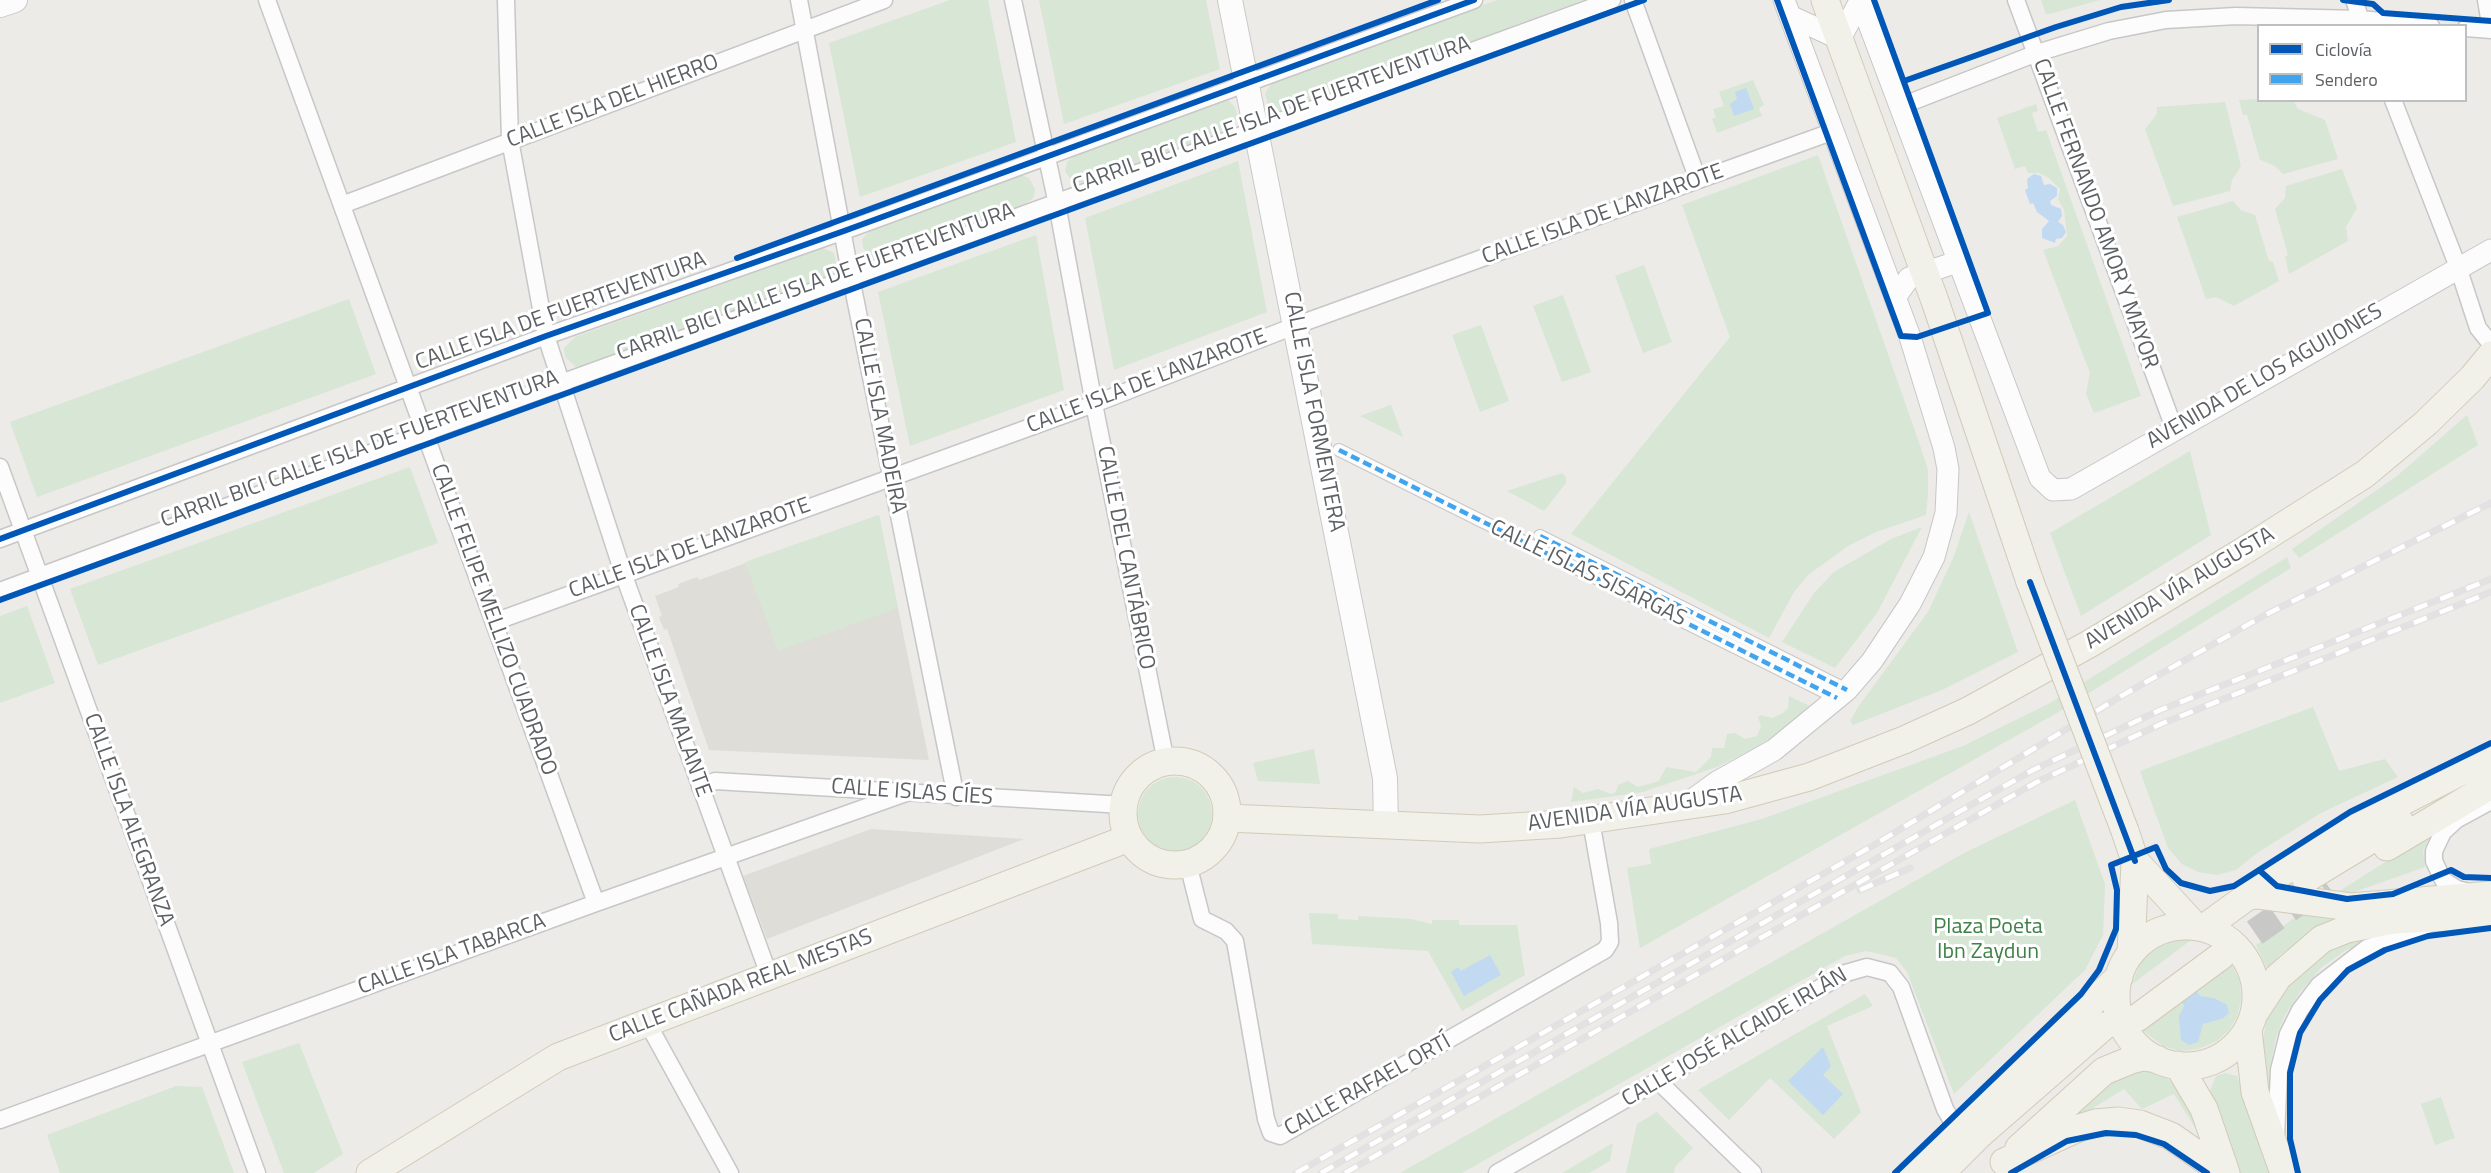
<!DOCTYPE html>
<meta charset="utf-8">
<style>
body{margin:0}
#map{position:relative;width:2491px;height:1173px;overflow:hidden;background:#ecebe8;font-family:"Titillium Web",sans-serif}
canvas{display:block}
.legend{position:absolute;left:2257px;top:24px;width:210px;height:78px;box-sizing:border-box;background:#fff;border:2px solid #bebfc1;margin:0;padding:8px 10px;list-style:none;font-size:18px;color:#5d6064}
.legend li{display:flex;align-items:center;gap:12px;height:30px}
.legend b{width:30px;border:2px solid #bebfc1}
</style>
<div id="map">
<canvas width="2491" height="1173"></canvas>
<ul class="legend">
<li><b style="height:8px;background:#0057b8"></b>Ciclovía</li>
<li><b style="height:8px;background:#40a5ee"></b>Sendero</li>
</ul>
</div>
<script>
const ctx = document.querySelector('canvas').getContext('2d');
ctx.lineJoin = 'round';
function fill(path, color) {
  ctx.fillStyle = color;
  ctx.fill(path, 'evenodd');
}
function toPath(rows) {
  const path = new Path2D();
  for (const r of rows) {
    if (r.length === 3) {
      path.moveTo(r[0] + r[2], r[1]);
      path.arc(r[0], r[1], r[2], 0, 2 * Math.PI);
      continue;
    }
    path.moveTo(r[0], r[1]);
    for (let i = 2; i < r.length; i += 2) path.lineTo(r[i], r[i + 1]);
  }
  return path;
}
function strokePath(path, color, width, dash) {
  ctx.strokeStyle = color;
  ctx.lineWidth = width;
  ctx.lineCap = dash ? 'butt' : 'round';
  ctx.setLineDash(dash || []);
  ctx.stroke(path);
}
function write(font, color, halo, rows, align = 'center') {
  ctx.font = font + ' "Titillium Web",sans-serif';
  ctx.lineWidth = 6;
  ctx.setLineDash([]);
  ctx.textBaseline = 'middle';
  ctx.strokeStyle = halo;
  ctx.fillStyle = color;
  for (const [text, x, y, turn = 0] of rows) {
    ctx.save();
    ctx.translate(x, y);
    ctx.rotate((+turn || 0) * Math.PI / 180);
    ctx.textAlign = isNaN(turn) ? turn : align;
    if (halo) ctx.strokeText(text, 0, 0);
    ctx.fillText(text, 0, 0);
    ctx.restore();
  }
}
fill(toPath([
 [879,515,929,760,709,750,667,629,664,630,659,617,662,616,655,596,679,587,678,584,697,577,699,580],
 [871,829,1024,839,767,939,743,876]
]), '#dfddd8');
fill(toPath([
 [950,0,988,0,1016,142,860,197,829,43],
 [1039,0,1206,0,1220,69,1064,124],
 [1497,0,1583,0,1287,110,1278,111,1268,104,1265,94,1272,82],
 [2041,0,2100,0,2050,14,2046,14],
 [1753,80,1764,105,1759,108,1762,116,1717,133,1712,119,1716,117,1713,109,1724,106,1719,92],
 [2258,99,2293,101,2298,109,2325,120,2338,159,2283,174,2275,166,2260,160,2247,115,2243,115,2239,100],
 [1229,101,1235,107,1237,115,1235,124,1228,130,1082,183,1071,180,1065,171,1067,162,1075,155,1219,102],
 [2225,102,2241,166,2232,180,2230,191,2173,206,2145,129,2157,114,2157,107],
 [2036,104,2038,111,2032,113,2038,132,2046,130,2141,396,2094,413,2086,394,2090,373,2043,250,2058,246,2067,236,2064,210,2058,199,2060,189,2049,178,2039,173,2028,173,2025,166,2015,169,1997,118],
 [1818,155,1921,448,1928,470,1928,495,1926,515,1876,532,1848,546,1808,575,1794,592,1769,638,1571,534,1730,337,1682,205],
 [1238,161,1267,312,1114,370,1085,218],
 [2342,169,2357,208,2346,227,2348,241,2289,274,2285,257,2288,255,2275,209,2285,198,2286,186],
 [1020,175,1029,178,1035,189,1034,197,1026,204,882,258,873,258,863,248,862,239,873,228],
 [2233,201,2241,210,2255,215,2269,261,2273,262,2279,281,2234,306,2216,297,2206,299,2177,217],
 [1036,235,1064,390,910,446,878,292],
 [823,248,834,253,837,267,833,274,812,283,587,365,576,367,565,357,564,348,575,337],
 [1644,265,1672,342,1643,353,1615,276],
 [1563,295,1591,372,1562,382,1533,306],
 [349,299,376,374,37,497,10,422],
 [1481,325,1509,401,1480,412,1452,335],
 [1391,405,1403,437,1360,416],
 [2467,415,2478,445,2299,558,2292,549,2397,476],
 [2190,451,2211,535,2081,616,2050,533],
 [410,467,438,543,98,665,70,589],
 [1562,473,1566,477,1566,483,1544,511,1507,491],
 [1969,512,2018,652,1942,690,1853,725,1850,721,1858,707,1928,612,1954,556],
 [879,515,898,608,778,651,745,562],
 [1922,527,1877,613,1835,668,1782,642,1814,593,1834,572,1891,539],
 [2287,557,2291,568,2055,714,1640,948,1627,868,1651,864,1649,849,1762,819,1963,746,2050,703],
 [27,606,55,683,0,703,0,616],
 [1789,696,1814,708,1757,747,1717,767,1643,792,1571,802,1574,787,1583,793,1598,789,1611,794,1616,792,1618,785,1628,781,1638,787,1659,781,1666,767,1696,772,1711,757,1712,748,1724,748,1727,734,1735,733,1745,739,1757,736,1761,726,1758,717,1761,715,1772,718,1783,713,1788,708],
 [2313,707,2339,771,2385,759,2398,777,2321,813,2257,853,2236,870,2217,875,2198,872,2182,864,2168,848,2140,771],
 [1314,749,1320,784,1258,781,1253,763],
 [1175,814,37],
 [2075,800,2105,884,2103,935,2085,970,1954,1094,1907,972,1896,958,1866,951,1845,956,1462,1173,1400,1173,1966,852],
 [2434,831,2423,850,2425,867,2354,892,2338,892],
 [1309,913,1338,914,1338,919,1358,920,1358,916,1411,919,1432,924,1432,920,1459,920,1459,925,1517,925,1525,975,1462,1011,1428,951,1312,944],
 [2300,914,2342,921,2305,937,2280,955,2268,971,2256,945],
 [2390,932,2346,950,2321,968,2300,992,2285,1015,2276,1037,2269,1070,2268,1103,2262,1045,2267,1018,2291,974,2343,941],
 [2179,940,2191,940,2131,985,2141,962,2151,952,2163,945],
 [2230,962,2240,981,2241,1000,2237,1017,2229,1030,2217,1041,2198,1049,2180,1051,2163,1046,2141,1029,2180,999,2198,1033,2203,1024,2222,1019,2214,998,2199,996,2194,988],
 [1865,994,1873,1006,1827,1026,1861,1112,1834,1139,1770,1078,1729,1120,1698,1090],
 [299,1043,343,1154,314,1173,284,1173,242,1062],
 [2147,1070,2166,1077,2180,1091,2192,1111,2196,1129,2174,1094,2142,1109,2124,1089,2048,1136,2120,1073],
 [2225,1073,2237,1076,2270,1173,2238,1173,2210,1091,2216,1076],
 [176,1086,202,1087,234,1173,60,1173,47,1135],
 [2441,1097,2455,1138,2435,1145,2421,1104],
 [1657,1112,1693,1148,1675,1167,1674,1173,1626,1173,1637,1124],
 [1613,1143,1610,1161,1589,1173,1562,1173]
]), '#d7e6d5');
fill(toPath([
 [1746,88,1754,109,1734,116,1730,104,1737,99,1735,92],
 [2034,174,2041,176,2044,185,2050,184,2057,188,2057,196,2050,201,2051,205,2061,209,2062,216,2058,222,2063,225,2066,232,2062,238,2056,239,2055,243,2042,238,2042,229,2049,221,2037,212,2033,203,2030,204,2025,190,2028,188,2027,179],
 [1490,955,1501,975,1464,996,1451,972,1458,967,1461,971],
 [2194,988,2200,996,2214,998,2227,1005,2229,1013,2222,1019,2203,1024,2198,1042,2189,1045,2181,1040,2179,1016,2184,1006,2180,999],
 [1823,1047,1831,1066,1823,1075,1843,1094,1823,1115,1788,1081]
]), '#c1daf1');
strokePath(toPath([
 [2221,956,2326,883],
 [2104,1026,2133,1002]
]), '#c8c8c7', 27, [27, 14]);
const pedestrian = toPath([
 [1339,450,1837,698],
 [1540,536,1847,690]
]);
const minor = toPath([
 [267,0,596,903],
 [506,0,510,140,546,336,623,573,769,975],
 [799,0,851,278,956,797],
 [1013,0,1057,204,1094,404,1166,762],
 [1633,0,1698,180],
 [2016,0,2174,428],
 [2354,0,2363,26],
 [2486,0,2491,30],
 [2466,28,2491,30],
 [2393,100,2458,267,2478,328,2491,344],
 [1901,106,2037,53,2109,31,2166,20,2236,16,2360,19,2431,26],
 [342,205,884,0],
 [0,467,257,1173],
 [0,539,546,336,844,231,1474,0],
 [0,591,443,426,1612,0],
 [494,622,1094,404,1297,325,1834,131],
 [700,787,715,781,1124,805],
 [1188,864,1202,919,1226,931,1235,941,1266,1119,1271,1133,1280,1136,1605,950,1610,942,1609,923,1591,821],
 [2469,892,2457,889,2443,880,2434,861,2434,851,2443,832,2456,820,2491,801],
 [648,1024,730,1173],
 [1658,1081,1753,1173],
 [0,1120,596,903,906,793],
 [2276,1137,2279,1070,2288,1034,2300,1010,2319,985,2367,948,2426,926],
 [1497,1173,1846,973,1867,967,1890,973,1901,987,1945,1109,1957,1130]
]);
const tertiary = toPath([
 [1860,0,2040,478,2053,490,2071,489,2491,250],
 [1790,16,1840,39,1860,1],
 [1896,296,1909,278,1960,261],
 [1685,805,1717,782,1774,750,1847,690,1872,661,1910,604,1934,557,1946,513,1948,469,1944,448,1910,337,1784,0]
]);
const secondary = toPath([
 [1230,0,1385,778,1386,825],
 [0,5,15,0]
]);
const primary = toPath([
 [1825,0,1935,301,2030,582],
 [1175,813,52],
 [1228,818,1480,829,1561,824,1725,800,1809,777,1904,740,1968,711,2091,643,2242,552,2365,474,2426,423,2472,378,2491,355],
 [2125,831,2135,861,2131,953],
 [2387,847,2491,785],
 [2135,861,2195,926],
 [2306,879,2400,822],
 [2246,896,2258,895,2351,907,2491,895],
 [2186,996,70],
 [2204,928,2270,880,2353,827,2491,756],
 [2255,1012,2278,977,2322,939,2347,929,2394,920,2491,915],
 [2137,1018,2221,956],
 [2248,1030,2255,1092,2284,1173],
 [2178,1065,2204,1109,2226,1173],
 [2019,1148,2104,1071,2131,1060,2143,1057,2157,1059],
 [2004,1162,2076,1129,2095,1123,2118,1121,2140,1124,2171,1136,2224,1173],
 [370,1173,558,1057,1129,838],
 [1913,1173,2119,977],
 [1941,1173,1980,1134,2104,1026]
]);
strokePath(pedestrian, '#c7c7c7', 14);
strokePath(minor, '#c7c7c7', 19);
strokePath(tertiary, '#c7c7c7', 23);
strokePath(secondary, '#c9c9c8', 26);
strokePath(primary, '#d1cbb8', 29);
strokePath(pedestrian, '#fcfcfc', 12);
strokePath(minor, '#fcfcfc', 16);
strokePath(tertiary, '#fcfcfc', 21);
strokePath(secondary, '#fcfcfc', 24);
strokePath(primary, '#f1f0e9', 27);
const rail = toPath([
 [1860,890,1910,868],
 [1296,1173,1874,845,2123,695,2265,615,2491,503],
 [1321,1173,2033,770,2158,711,2491,579],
 [1345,1173,2035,783,2161,724,2491,592]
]);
strokePath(rail, '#e3e2e2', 7);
strokePath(rail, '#fff', 4.5, [14]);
const primaryBridge = toPath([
 [2030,582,2125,831]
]);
strokePath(primaryBridge, '#d1cbb8', 29, []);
strokePath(primaryBridge, '#f1f0e9', 27);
strokePath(toPath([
 [1339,450,1837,698],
 [1540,536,1847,690]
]), '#40a5ee', 4.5, [9, 4.5]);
strokePath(toPath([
 [1777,0,1901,336,1917,337,1988,313,1874,0],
 [2343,0,2373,4,2383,13,2491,21],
 [1904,81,2056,27,2121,7,2169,0],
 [737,258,1438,0],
 [0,539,546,336,844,231,1474,0],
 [2030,582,2135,861],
 [0,600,1644,0],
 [2259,870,2277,886,2347,899,2393,894,2451,870,2464,877,2491,878],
 [1895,1173,2081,994,2099,970,2116,929,2117,890,2111,865,2156,847,2166,869,2181,883,2210,891,2234,886,2350,812,2491,743],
 [2011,1173,2067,1141,2106,1133,2136,1135,2164,1144,2207,1173],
 [2298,1173,2290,1139,2290,1073,2300,1033,2320,1000,2348,970,2385,950,2428,936,2491,928]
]), '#0057b8', 6);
write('22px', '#5d6064', '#fff', [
 ["CALLE ISLA DEL HIERRO",613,102,-21],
 ["CARRIL BICI CALLE ISLA DE FUERTEVENTURA",1272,116,-20],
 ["CALLE FERNANDO AMOR Y MAYOR",2095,214,70],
 ["CALLE ISLA DE LANZAROTE",1603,215,-20],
 ["CARRIL BICI CALLE ISLA DE FUERTEVENTURA",816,283,-20],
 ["CALLE ISLA DE FUERTEVENTURA",561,312,-20],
 ["AVENIDA DE LOS AGUIJONES",2265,377,-30],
 ["CALLE ISLA DE LANZAROTE",1147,382,-21],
 ["CALLE ISLA FORMENTERA",1313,412,79],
 ["CALLE ISLA MADEIRA",879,416,79],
 ["CARRIL BICI CALLE ISLA DE FUERTEVENTURA",360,450,-20],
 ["CALLE ISLA DE LANZAROTE",690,549,-20],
 ["CALLE DEL CANTÁBRICO",1125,558,79],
 ["CALLE ISLAS SISARGAS",1588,574,26],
 ["AVENIDA VÍA AUGUSTA",2180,589,-31],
 ["CALLE FELIPE MELLIZO CUADRADO",493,620,70],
 ["CALLE ISLA MALANTE",669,701,70],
 ["CALLE ISLAS CÍES",912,793,4],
 ["AVENIDA VÍA AUGUSTA",1635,810,-8],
 ["CALLE ISLA ALEGRANZA",128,820,70],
 ["CALLE ISLA TABARCA",452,955,-20],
 ["CALLE CAÑADA REAL MESTAS",741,987,-21],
 ["CALLE JOSÉ ALCAIDE IRLÁN",1735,1038,-30],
 ["CALLE RAFAEL ORTÍ",1368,1086,-29]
]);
write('22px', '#3f8146', '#fff', [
 ["Plaza Poeta",1988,928],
 ["Ibn Zaydun",1988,953]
]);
</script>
